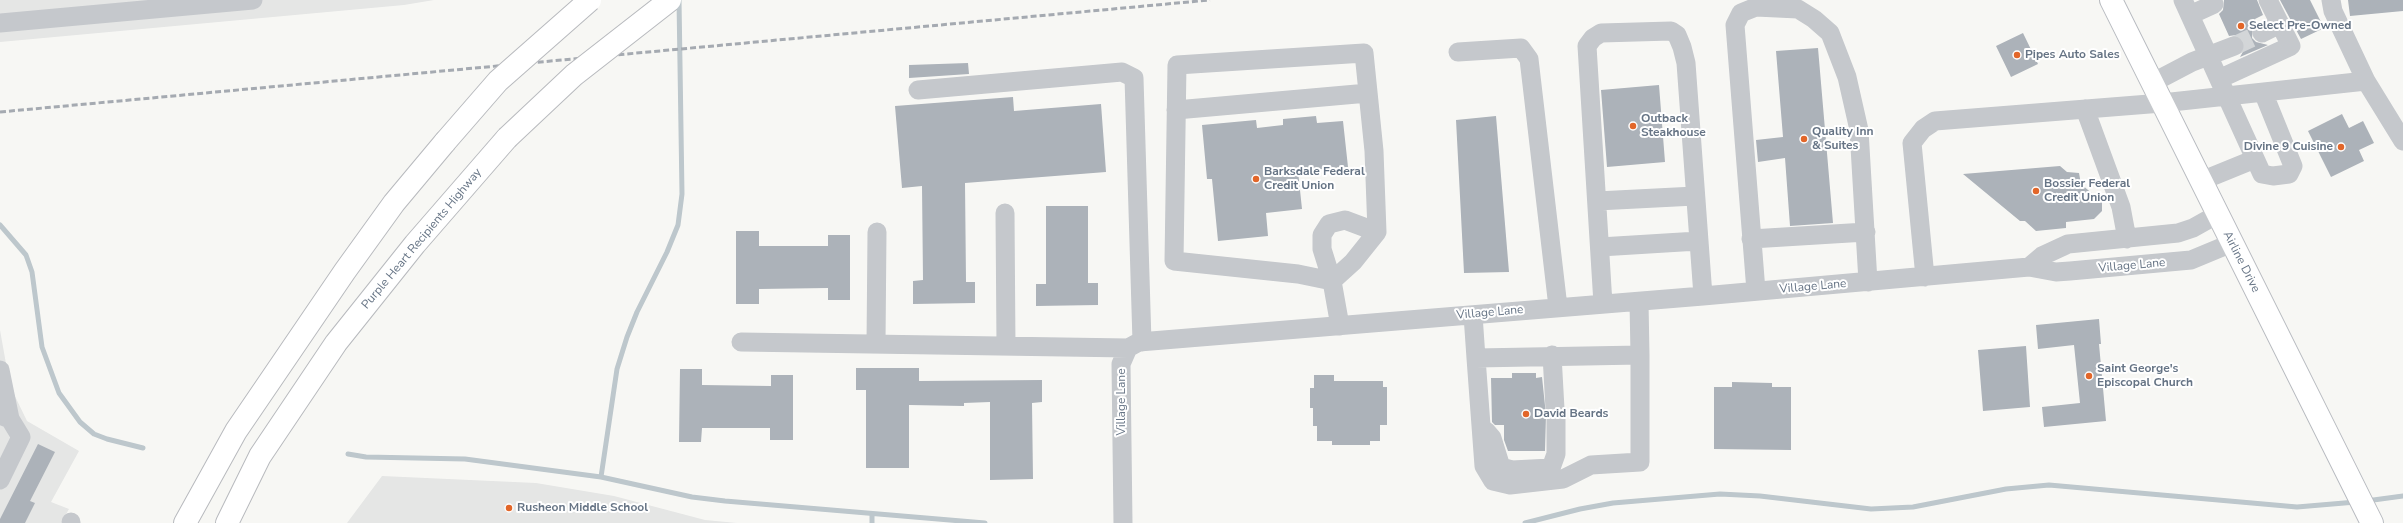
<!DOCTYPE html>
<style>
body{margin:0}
canvas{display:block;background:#f7f7f4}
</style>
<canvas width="2403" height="523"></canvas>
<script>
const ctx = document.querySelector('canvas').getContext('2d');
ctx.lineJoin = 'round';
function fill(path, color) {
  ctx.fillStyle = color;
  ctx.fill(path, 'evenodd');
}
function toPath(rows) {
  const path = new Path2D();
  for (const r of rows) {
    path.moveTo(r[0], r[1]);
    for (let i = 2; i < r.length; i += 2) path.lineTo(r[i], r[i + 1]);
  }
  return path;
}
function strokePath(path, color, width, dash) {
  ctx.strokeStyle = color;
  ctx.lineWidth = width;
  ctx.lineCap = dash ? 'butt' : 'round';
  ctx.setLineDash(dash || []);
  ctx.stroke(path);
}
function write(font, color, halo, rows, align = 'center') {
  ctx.font = font + ' "Nunito Sans",sans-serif';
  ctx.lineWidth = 4;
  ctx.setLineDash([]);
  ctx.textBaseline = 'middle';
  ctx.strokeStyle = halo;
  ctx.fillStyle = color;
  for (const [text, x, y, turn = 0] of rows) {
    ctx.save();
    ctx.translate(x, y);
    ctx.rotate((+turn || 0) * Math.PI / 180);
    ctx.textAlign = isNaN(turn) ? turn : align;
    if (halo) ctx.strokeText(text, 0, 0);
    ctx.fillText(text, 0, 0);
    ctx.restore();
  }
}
fill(toPath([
 [0,0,434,0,404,5,0,42],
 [0,330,10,386,27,421,79,451,51,502,69,509,61,523,0,523],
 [382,476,536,483,614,496,705,520,737,523,347,523]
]), '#e5e6e5');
strokePath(toPath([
 [0,225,26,255,32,272,42,347,59,393,80,422,94,434,107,439,143,448],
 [348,454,366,457,465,459,601,477,692,497,725,501,985,523],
 [601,477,617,369,627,337,637,312,667,252,678,225,682,194,679,0],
 [2366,501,2403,496],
 [872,514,872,523],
 [1525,523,1580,509,1613,503,1720,494,1760,496,1871,509,1913,507,2006,489,2049,485,2297,507,2356,502]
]), '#bdc7cc', 5);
fill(toPath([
 [2224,0,2257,0,2263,15,2255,19,2257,23,2253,27,2252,38,2256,42,2268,45,2240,57,2245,48,2244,42,2236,35,2229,36,2219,14,2223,10],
 [2280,0,2310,0,2324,28,2301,39],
 [2348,0,2403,0,2403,11,2350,16],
 [2023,33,2038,64,2011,77,1996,46],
 [1818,48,1833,223,1790,226,1785,158,1758,162,1756,140,1783,137,1776,51],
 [968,63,969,74,909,78,909,65],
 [1659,85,1665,162,1607,167,1601,90],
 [1013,97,1014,111,1101,104,1106,172,965,183,966,282,975,282,975,303,913,304,913,281,923,280,922,186,902,188,895,106],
 [2342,114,2349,128,2363,121,2374,143,2359,150,2364,161,2331,177,2308,131],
 [1316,116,1317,123,1343,121,1348,167,1298,171,1302,209,1266,213,1268,236,1218,241,1212,179,1207,179,1202,125,1256,120,1257,128,1283,125,1283,119],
 [1496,116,1509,272,1464,273,1456,120],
 [2060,166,2067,172,2079,173,2081,184,2102,202,2102,211,2094,219,2066,222,2066,228,2036,231,2025,221,2020,221,1963,174],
 [1046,206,1088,206,1088,283,1098,283,1098,305,1036,306,1036,284,1046,284],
 [736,231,759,231,759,246,828,246,828,235,850,235,850,300,828,300,828,288,759,289,759,304,736,304],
 [2099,319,2101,344,2099,344,2106,421,2044,427,2042,407,2080,403,2074,345,2038,349,2036,325],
 [2026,346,2030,407,1983,411,1978,350],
 [856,368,919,368,919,381,1042,380,1042,402,1032,403,1033,479,990,480,990,402,964,403,964,406,909,405,909,468,866,468,866,390,856,390],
 [680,369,702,369,702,385,771,386,771,375,793,375,793,440,770,440,770,428,702,428,701,442,679,442],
 [1512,373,1536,373,1536,378,1542,377,1546,415,1545,451,1508,451,1504,440,1504,425,1495,425,1492,422,1491,378,1512,378],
 [1314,375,1334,375,1334,381,1383,381,1383,387,1387,387,1387,425,1380,425,1380,441,1370,441,1370,445,1332,445,1332,441,1317,441,1317,426,1313,426,1313,408,1310,408,1310,388,1314,388],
 [1732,382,1772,383,1772,387,1791,387,1791,450,1714,449,1714,387,1732,387],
 [38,444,55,452,30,501,35,503,25,523,0,523,0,519]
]), '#acb2b9');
strokePath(toPath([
 [2234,46,2262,33]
]), '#d3d6d8', 19, [19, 10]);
const major = toPath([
 [2111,0,2372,523]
]);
const highway = toPath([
 [185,523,236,431,345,271,394,203,445,142],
 [227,523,260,456,336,343,415,244,507,138]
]);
strokePath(major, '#b8bbc0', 24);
strokePath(highway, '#b8babe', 24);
strokePath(toPath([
 [2183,0,2262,174,2273,176,2289,174,2293,166,2263,92],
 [2331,0,2333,11,2366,81,2403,141],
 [2190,15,2214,4],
 [0,23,253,0],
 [2262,33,2280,24],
 [1458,52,1521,48,1529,59,1558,307],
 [2219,79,2291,46,2268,0],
 [2152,83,2192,62,2234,46],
 [918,90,1122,72,1134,78,1142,342],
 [2085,109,2121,207,2127,239],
 [1176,110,1368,93],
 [2201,181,2255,159],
 [1597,201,1695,196],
 [1005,213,1006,346],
 [1751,239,1866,232],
 [1600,247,1698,241],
 [2029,267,2042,256,2068,244,2178,233,2193,228,2218,214],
 [1925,277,1912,143,1923,129,1935,121,2162,103,2366,81],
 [1756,291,1735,25,1741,13,1756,7,1798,9,1814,19,1830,33,1847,77,1859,130,1868,282],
 [1639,302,1640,355],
 [1603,304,1587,46,1593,38,1601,33,1671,31,1677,35,1682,47,1686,63,1703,296],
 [1473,315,1476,358,1484,466,1493,481,1510,485,1563,479,1591,465,1640,462,1640,355,1476,358],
 [1340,326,1332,281,1298,274,1174,261,1177,65,1364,53,1374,151,1377,232,1353,262,1332,281,1322,249,1322,235,1329,224,1345,220,1377,232],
 [741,342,1128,348],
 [876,344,877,232],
 [1552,355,1555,409],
 [0,370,10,419],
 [0,415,10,419,21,437,0,480],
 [1486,431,1492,438,1501,467,1512,470,1551,468,1556,454,1556,419],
 [71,523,71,522],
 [1123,523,1121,364,1128,348,1139,342,1703,296,2029,267,2056,272,2070,271,2191,260,2232,243]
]), '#c5c8cc', 19);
strokePath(major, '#fff', 22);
strokePath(highway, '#fff', 22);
strokePath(toPath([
 [0,112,1210,0]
]), '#a5aab1', 3, [6, 3]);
const highwayBridge = toPath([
 [507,138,574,75,670,0],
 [445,142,498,81,590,0]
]);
strokePath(highwayBridge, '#b8babe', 24, []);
strokePath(highwayBridge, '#fff', 22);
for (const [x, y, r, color] of [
 [2241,26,4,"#e26629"],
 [2017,55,4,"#e26629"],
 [1633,126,4,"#e26629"],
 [1804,139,4,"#e26629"],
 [2341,147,4,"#e26629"],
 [1256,179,4,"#e26629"],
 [2036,191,4,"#e26629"],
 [2089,376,4,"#e26629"],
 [1526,414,4,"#e26629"],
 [509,508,4,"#e26629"]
]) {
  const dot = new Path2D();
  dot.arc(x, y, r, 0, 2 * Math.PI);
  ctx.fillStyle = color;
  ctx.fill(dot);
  strokePath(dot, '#fff', 1.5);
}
write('bold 12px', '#667485', '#fff', [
 ["Select Pre-Owned",2249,26],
 ["Pipes Auto Sales",2025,55],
 ["Outback",1641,119],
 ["Steakhouse",1641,133],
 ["Quality Inn",1812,132],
 ["& Suites",1812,146],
 ["Divine 9 Cuisine",2333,147,"right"],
 ["Barksdale Federal",1264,172],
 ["Credit Union",1264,186],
 ["Bossier Federal",2044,184],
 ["Credit Union",2044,198],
 ["Saint George's",2097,369],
 ["Episcopal Church",2097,383],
 ["David Beards",1534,414],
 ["Rusheon Middle School",517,508]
], 'left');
write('12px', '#667485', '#fff', [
 ["Purple Heart Recipients Highway",422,239,-50],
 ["Airline Drive",2241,262,63],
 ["Village Lane",2132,266,-5],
 ["Village Lane",1813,287,-5],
 ["Village Lane",1490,313,-5],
 ["Village Lane",1122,402,-90]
]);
</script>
